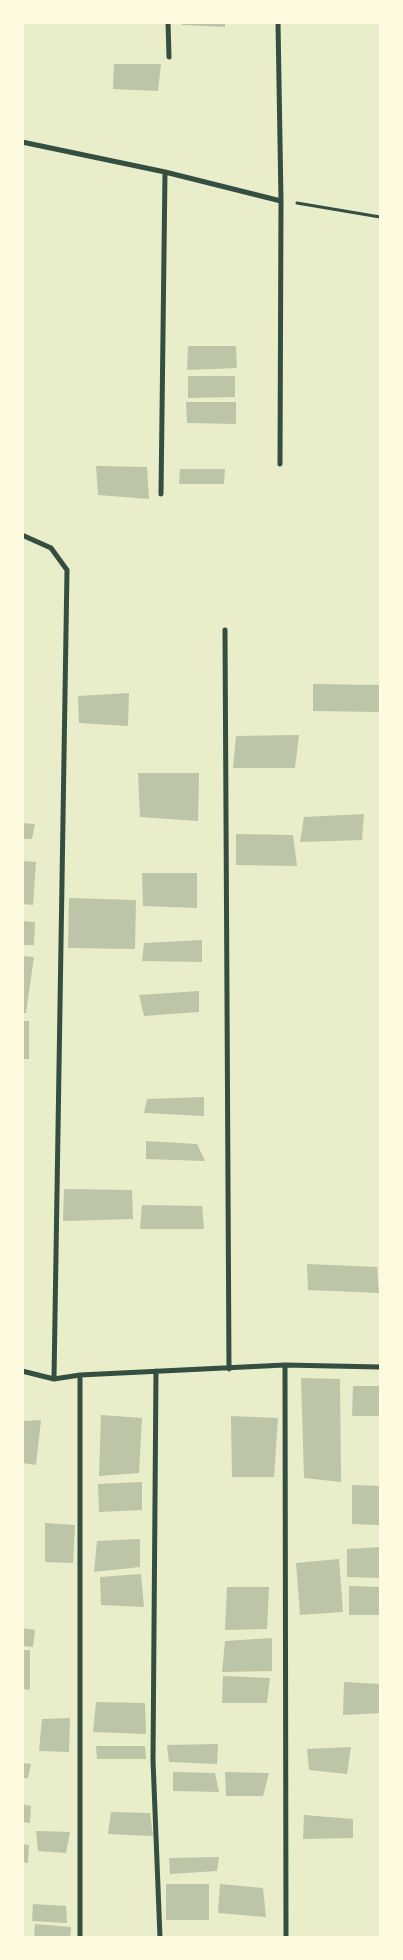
<!DOCTYPE html>
<style>
body{margin:0}
#map{position:relative;width:403px;height:1960px;overflow:hidden;background:#e9edc9;font-family:"Exo 2",sans-serif}
canvas{display:block}
.frame{position:absolute;inset:0;border:24px solid #fefae0;pointer-events:none}
</style>
<div id="map">
<canvas width="403" height="1960"></canvas>
<div class="frame"></div>
</div>
<script>
const ctx = document.querySelector('canvas').getContext('2d');
ctx.lineJoin = 'round';
function fill(path, color) {
  ctx.fillStyle = color;
  ctx.fill(path, 'evenodd');
}
function toPath(rows) {
  const path = new Path2D();
  for (const r of rows) {
    path.moveTo(r[0], r[1]);
    for (let i = 2; i < r.length; i += 2) path.lineTo(r[i], r[i + 1]);
  }
  return path;
}
function strokePath(path, color, width, dash) {
  ctx.strokeStyle = color;
  ctx.lineWidth = width;
  ctx.lineCap = dash ? 'butt' : 'round';
  ctx.setLineDash(dash || []);
  ctx.stroke(path);
}
fill(toPath([
 [182,22,225,22,225,27,182,25],
 [114,64,161,64,158,91,113,89],
 [188,346,236,346,237,368,187,370],
 [188,376,235,376,235,397,188,398],
 [186,402,236,402,236,424,187,423],
 [96,466,147,467,149,499,98,495],
 [180,469,225,469,224,484,179,484],
 [313,684,380,685,380,712,313,711],
 [129,693,128,726,79,723,78,696],
 [299,735,295,768,233,768,236,736],
 [138,773,199,773,198,821,140,817],
 [364,814,362,840,300,842,304,817],
 [22,823,35,824,32,839,22,839],
 [236,834,293,835,297,866,236,865],
 [22,861,36,862,33,905,22,904],
 [142,873,197,873,197,908,143,906],
 [69,898,136,900,135,949,68,948],
 [22,921,35,922,34,945,22,945],
 [202,940,202,962,142,961,144,943],
 [22,956,34,957,26,1013,22,1013],
 [199,991,199,1012,144,1016,139,995],
 [22,1021,29,1021,29,1059,22,1059],
 [204,1097,204,1116,144,1113,147,1099],
 [146,1141,197,1144,205,1161,146,1159],
 [64,1189,132,1190,133,1219,63,1221],
 [142,1205,202,1206,204,1229,140,1229],
 [307,1264,377,1267,379,1293,308,1290],
 [301,1378,340,1379,341,1482,304,1478],
 [353,1386,380,1386,380,1416,352,1416],
 [101,1415,142,1418,139,1473,99,1476],
 [231,1416,278,1418,274,1477,232,1477],
 [41,1420,36,1465,22,1463,22,1421],
 [142,1482,142,1510,99,1512,98,1484],
 [352,1485,380,1486,380,1525,352,1524],
 [45,1523,75,1525,73,1563,45,1562],
 [140,1539,140,1567,94,1572,97,1541],
 [380,1547,380,1578,347,1577,347,1549],
 [339,1559,343,1612,300,1615,296,1563],
 [141,1574,144,1607,101,1605,100,1577],
 [349,1586,380,1587,380,1615,349,1615],
 [227,1587,269,1587,267,1629,225,1630],
 [22,1628,35,1630,33,1647,22,1646],
 [272,1638,272,1671,222,1672,225,1641],
 [22,1650,30,1650,30,1690,22,1689],
 [223,1676,270,1678,267,1703,222,1703],
 [344,1682,380,1684,380,1713,343,1715],
 [96,1702,145,1703,146,1734,93,1732],
 [70,1718,69,1752,39,1751,42,1719],
 [218,1744,217,1764,169,1762,167,1745],
 [96,1746,145,1746,146,1759,97,1759],
 [351,1747,347,1774,309,1770,307,1749],
 [22,1763,31,1764,28,1778,22,1778],
 [173,1772,215,1773,219,1792,173,1791],
 [225,1772,269,1773,263,1796,226,1796],
 [22,1804,31,1806,30,1823,22,1822],
 [111,1812,150,1813,153,1836,108,1834],
 [304,1815,353,1819,353,1838,303,1839],
 [36,1831,70,1832,66,1853,38,1851],
 [22,1844,29,1845,28,1863,22,1862],
 [219,1857,217,1871,170,1874,169,1858],
 [166,1884,209,1884,209,1920,166,1920],
 [220,1884,263,1888,266,1917,218,1913],
 [33,1904,66,1906,67,1923,32,1921],
 [35,1924,71,1927,70,1938,34,1938]
]), '#bcc5a7');
strokePath(toPath([
 [297,203,380,217]
]), '#344e41', 3);
strokePath(toPath([
 [168,22,169,57],
 [278,22,281,201,280,464],
 [22,142,165,172,281,201],
 [161,494,165,172],
 [22,535,51,548,67,570,54,1379],
 [225,630,229,1369],
 [285,1365,286,1938],
 [22,1371,54,1379,80,1375,285,1365,380,1367],
 [156,1371,153,1760,160,1938],
 [80,1375,80,1938]
]), '#344e41', 5);
</script>
